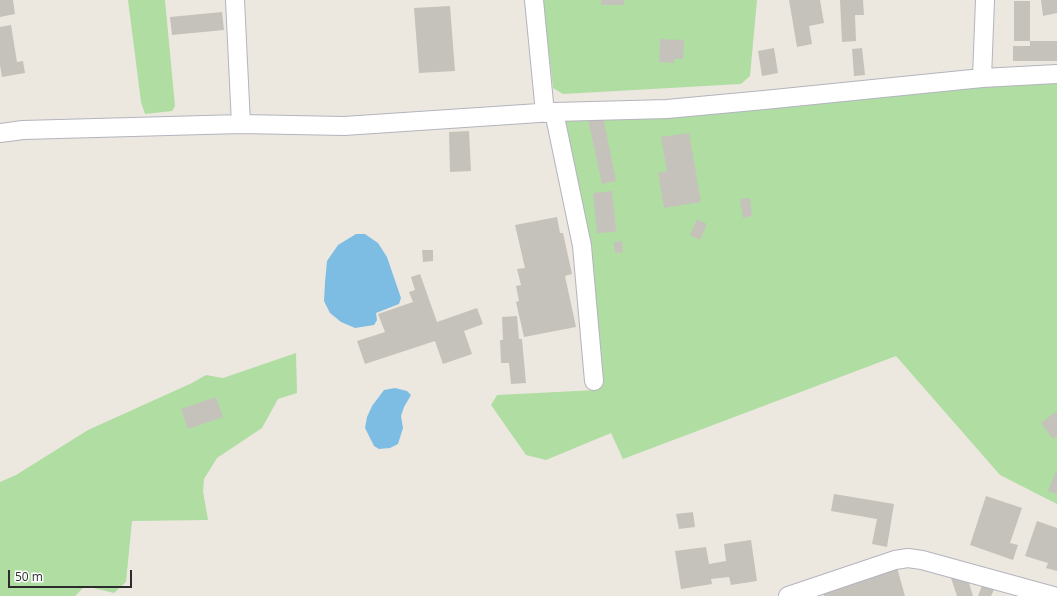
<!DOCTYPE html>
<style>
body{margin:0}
#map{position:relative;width:1057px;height:596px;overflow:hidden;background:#ece8e0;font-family:"Open Sans",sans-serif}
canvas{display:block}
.scale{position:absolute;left:8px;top:570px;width:124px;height:18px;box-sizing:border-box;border:2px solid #2c2c2c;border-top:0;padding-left:5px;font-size:12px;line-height:14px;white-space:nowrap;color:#2c2c2c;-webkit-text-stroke:3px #fff;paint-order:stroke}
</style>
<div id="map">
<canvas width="1057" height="596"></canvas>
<div class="scale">50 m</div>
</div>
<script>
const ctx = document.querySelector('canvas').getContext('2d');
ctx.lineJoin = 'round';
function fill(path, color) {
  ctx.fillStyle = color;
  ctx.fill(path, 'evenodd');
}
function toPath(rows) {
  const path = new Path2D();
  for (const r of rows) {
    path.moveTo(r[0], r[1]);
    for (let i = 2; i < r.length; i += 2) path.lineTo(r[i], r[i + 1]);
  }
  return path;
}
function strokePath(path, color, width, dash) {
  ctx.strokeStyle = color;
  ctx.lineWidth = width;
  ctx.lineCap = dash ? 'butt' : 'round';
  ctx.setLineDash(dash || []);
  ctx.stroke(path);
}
fill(toPath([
 [128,0,165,0,175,106,172,111,145,114,141,102],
 [543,0,757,0,750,76,741,84,563,94,553,88],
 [1057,79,1057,504,1000,475,896,356,623,459,611,433,546,460,526,455,491,405,497,395,596,390,603,383,592,287,559,115],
 [296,353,297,393,278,399,262,428,217,458,204,479,203,491,208,520,132,521,126,582,114,593,85,586,75,596,0,596,0,482,16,475,88,430,192,383,206,375,223,378]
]), '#b0dda2');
fill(toPath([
 [356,234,365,234,378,243,387,257,401,298,399,304,376,313,377,320,374,325,355,328,341,322,330,313,324,301,325,282,327,261,338,245],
 [395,388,407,391,411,395,404,407,401,416,403,428,398,444,390,448,379,449,374,446,365,428,367,417,372,406,384,390]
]), '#7ebde3');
fill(toPath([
 [0,0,13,0,15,14,0,17],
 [601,0,624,0,624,5,601,5],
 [789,0,820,0,824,23,809,26,812,44,797,47],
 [840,0,863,0,864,15,855,15,856,41,842,42],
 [1041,0,1057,0,1057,13,1043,16],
 [1014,1,1030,1,1030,41,1057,41,1057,61,1013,61,1013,46,1030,46,1030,41,1014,41],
 [450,6,455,71,419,73,414,8],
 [222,12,224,30,172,35,170,17],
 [11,25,17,62,23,61,25,73,2,77,0,65,0,27],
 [660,39,684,40,683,59,674,59,674,63,659,62],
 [774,48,778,73,762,76,758,51],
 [862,48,865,75,854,76,852,49],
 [603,116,616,181,602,184,588,119],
 [469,131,471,171,450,172,449,132],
 [689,133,701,202,664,208,658,173,667,171,661,137],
 [612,191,616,232,597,233,593,193],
 [750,198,752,216,743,218,740,199],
 [557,217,560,233,563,233,572,274,565,276,576,327,524,337,516,302,519,301,516,286,521,285,517,269,525,268,515,225],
 [697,219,707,224,700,240,690,235],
 [622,241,623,252,615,253,614,242],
 [422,250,433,250,433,261,423,262],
 [420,274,437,322,477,308,483,324,464,331,472,354,443,364,435,341,365,364,357,341,385,332,378,314,413,302,409,292,415,290,411,277],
 [517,316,519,339,522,339,526,383,511,384,509,363,501,363,500,340,503,340,502,317],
 [216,397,223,417,188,429,181,409],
 [1057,411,1057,436,1053,439,1041,423],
 [1056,471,1057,471,1057,494,1048,491],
 [834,494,894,504,887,547,872,544,877,519,831,511],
 [986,496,1022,508,1010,543,1018,545,1013,560,970,545],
 [693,512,695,527,679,529,676,514],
 [1037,521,1057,528,1057,571,1046,568,1048,563,1025,556],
 [751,540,757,581,731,585,729,577,711,579,712,584,681,589,675,551,706,547,709,564,726,561,724,544],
 [896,564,905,596,824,596,822,588],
 [966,573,973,596,957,596,951,578],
 [983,583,995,588,991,596,978,596]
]), '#c5c2bb');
const street = toPath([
 [235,0,241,124],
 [534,0,545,113],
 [982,78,985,0],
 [554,112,582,246,594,381],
 [0,133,23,130,241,124,344,126,554,112,667,109,764,100,982,78,1057,74],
 [788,596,895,560,908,558,922,560,1053,596]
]);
strokePath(street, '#b3b4be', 20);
strokePath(street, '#fff', 18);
</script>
